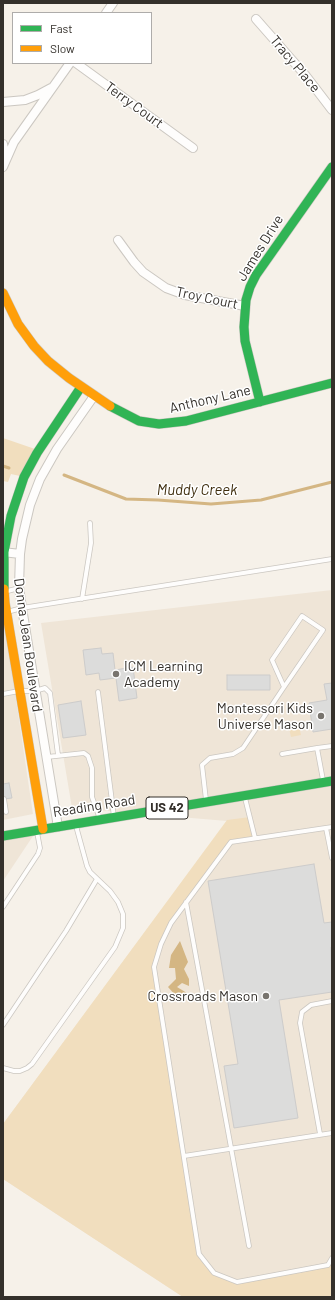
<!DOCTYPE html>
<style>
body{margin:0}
#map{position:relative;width:335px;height:1300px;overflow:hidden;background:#f6f1e9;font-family:Barlow,sans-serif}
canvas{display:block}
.frame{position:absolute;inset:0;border:4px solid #34302b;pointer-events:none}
.legend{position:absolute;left:12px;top:12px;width:140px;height:52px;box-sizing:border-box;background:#fff;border:1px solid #aeacaa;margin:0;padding:5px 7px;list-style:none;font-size:12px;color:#34302b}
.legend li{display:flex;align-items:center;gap:8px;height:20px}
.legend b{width:20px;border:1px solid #aeacaa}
</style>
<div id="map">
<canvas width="335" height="1300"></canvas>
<div class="frame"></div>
<ul class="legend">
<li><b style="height:5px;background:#30b455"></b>Fast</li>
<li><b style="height:5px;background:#ff9f0a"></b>Slow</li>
</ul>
</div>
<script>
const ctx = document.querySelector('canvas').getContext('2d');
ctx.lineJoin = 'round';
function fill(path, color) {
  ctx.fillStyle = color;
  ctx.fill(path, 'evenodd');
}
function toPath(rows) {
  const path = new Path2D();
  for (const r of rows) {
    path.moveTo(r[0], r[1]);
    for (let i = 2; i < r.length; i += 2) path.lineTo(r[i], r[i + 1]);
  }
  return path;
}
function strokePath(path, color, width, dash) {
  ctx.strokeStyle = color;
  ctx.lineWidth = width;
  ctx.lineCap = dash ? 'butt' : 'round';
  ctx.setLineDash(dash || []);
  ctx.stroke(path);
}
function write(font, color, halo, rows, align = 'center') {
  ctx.font = font + ' Barlow,sans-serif';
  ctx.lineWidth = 3;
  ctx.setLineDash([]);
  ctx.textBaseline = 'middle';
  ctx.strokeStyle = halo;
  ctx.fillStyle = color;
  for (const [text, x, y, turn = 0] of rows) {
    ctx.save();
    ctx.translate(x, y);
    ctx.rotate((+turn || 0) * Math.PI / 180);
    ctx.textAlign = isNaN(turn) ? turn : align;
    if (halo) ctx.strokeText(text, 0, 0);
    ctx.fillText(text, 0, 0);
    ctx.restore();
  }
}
fill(toPath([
 [332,590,332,1297,183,1297,3,1179,3,1124,227,821,72,808,41,623],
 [3,612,33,814,3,820],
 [37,830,3,881,3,836]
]), '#efe5d7');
fill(toPath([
 [3,438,35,449,20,476,11,474,8,482,3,481],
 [299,726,301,735,291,737,289,728],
 [250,817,255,838,231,842,171,923,154,967,199,1254,214,1273,237,1282,328,1265,332,1258,332,1297,183,1297,3,1179,3,1124,227,820]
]), '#f1debe');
fill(toPath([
 [180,941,188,962,184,969,189,979,189,986,182,983,177,987,187,993,177,997,168,987,176,979,175,968,169,968,171,955]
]), '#d4b683');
strokePath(toPath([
 [3,466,9,468],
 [64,475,126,499,158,500,211,504,261,500,332,482]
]), '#d4b683', 3);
const building = toPath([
 [101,648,102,654,113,653,115,670,133,667,137,698,119,701,116,678,100,680,99,673,86,675,83,650,101,648],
 [227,675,270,675,270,690,227,690,227,675],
 [332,683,332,729,313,732,309,703,327,700,324,684,332,683],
 [81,701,86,735,63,738,58,705,81,701],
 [9,783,12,798,3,799,3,784,9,783],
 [314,864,324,923,332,922,332,947,331,947,332,992,279,1000,298,1118,234,1128,224,1066,238,1064,208,881,314,864]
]);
fill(building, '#dcdcdb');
strokePath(building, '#cdcccb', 1);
const lane = toPath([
 [4,592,19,588],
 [82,599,91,543,90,523],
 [7,612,22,608,332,559],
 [98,692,114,817],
 [3,694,19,691,35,691,45,688,50,693,58,755],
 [317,748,332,746],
 [282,754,317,748,323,780],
 [47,757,84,753,88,756,92,768,92,797,100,819],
 [245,798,255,838],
 [4,799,6,812],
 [206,800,202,765,210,758,233,754,243,748,278,696,284,687,323,630,302,616,272,660,284,687],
 [332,827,231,842,171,923,161,944,154,967,199,1254,214,1273,237,1282,328,1265,332,1258],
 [326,828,332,858],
 [186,902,249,1246],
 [3,907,38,854,40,848,37,832],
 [3,1025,66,931,97,879],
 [3,1068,14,1071,20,1071,27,1068,32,1064,115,947,123,928,123,914,118,902,110,891,90,872,87,866,76,826],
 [320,1134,300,1023,302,1012,311,1005,332,1001],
 [184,1156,332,1133]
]);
const street = toPath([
 [106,13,113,3],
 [256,19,306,76,332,110],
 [76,63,193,148],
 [3,102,25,100,38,95,51,88],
 [3,144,6,158],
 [3,167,14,142,70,63],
 [118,240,134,262,143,272,166,288,185,295,245,306],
 [3,552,20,554],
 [58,827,22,608,19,587,20,554,22,539,30,505,40,479,57,449,94,396]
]);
const fast = toPath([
 [260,402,245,341,244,327,246,300,250,287,256,275,332,167],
 [110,406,139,421,159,424,186,421,332,383],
 [4,589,4,552,11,516,24,477,37,453,81,387],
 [3,836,332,781]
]);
const slow = toPath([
 [3,293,18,324,34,346,48,361,69,378,110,406],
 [4,589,5,603,43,829]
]);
strokePath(lane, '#cbc7c1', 5.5);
strokePath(street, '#cbc7c1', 10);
strokePath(fast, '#cbc7c1', 10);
strokePath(slow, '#cbc7c1', 10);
strokePath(lane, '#fefdfc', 4);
strokePath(street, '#fefdfc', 8);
strokePath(fast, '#30b455', 9);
strokePath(slow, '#ff9f0a', 9);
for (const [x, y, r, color] of [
 [116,674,4,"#78746e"],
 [321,716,4,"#78746e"],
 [266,996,4,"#78746e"]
]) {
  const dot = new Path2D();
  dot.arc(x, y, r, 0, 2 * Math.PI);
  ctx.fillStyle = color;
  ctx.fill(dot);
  strokePath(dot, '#fff', 1.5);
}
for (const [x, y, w] of [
 [167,808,42]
]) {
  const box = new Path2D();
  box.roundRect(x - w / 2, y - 11, w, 22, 3);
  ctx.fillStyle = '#fff';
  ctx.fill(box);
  strokePath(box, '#34302b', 1);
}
write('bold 13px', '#34302b', null, [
 ["US 42",167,808]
]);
write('14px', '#34302b', '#fff', [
 ["Tracy Place",295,64,50],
 ["Terry Court",134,105,36],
 ["James Drive",260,248,-58],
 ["Troy Court",207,298,12],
 ["Anthony Lane",210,399,-13],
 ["Donna Jean Boulevard",28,645,82],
 ["Reading Road",94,806,-9]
]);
write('14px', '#34302b', '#fff', [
 ["ICM Learning",124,666,"left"],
 ["Academy",124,682,"left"],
 ["Montessori Kids",313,708],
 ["Universe Mason",313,724],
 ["Crossroads Mason",258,996]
], 'right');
write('italic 15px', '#3f2e0e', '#fff', [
 ["Muddy Creek",197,490]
]);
</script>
